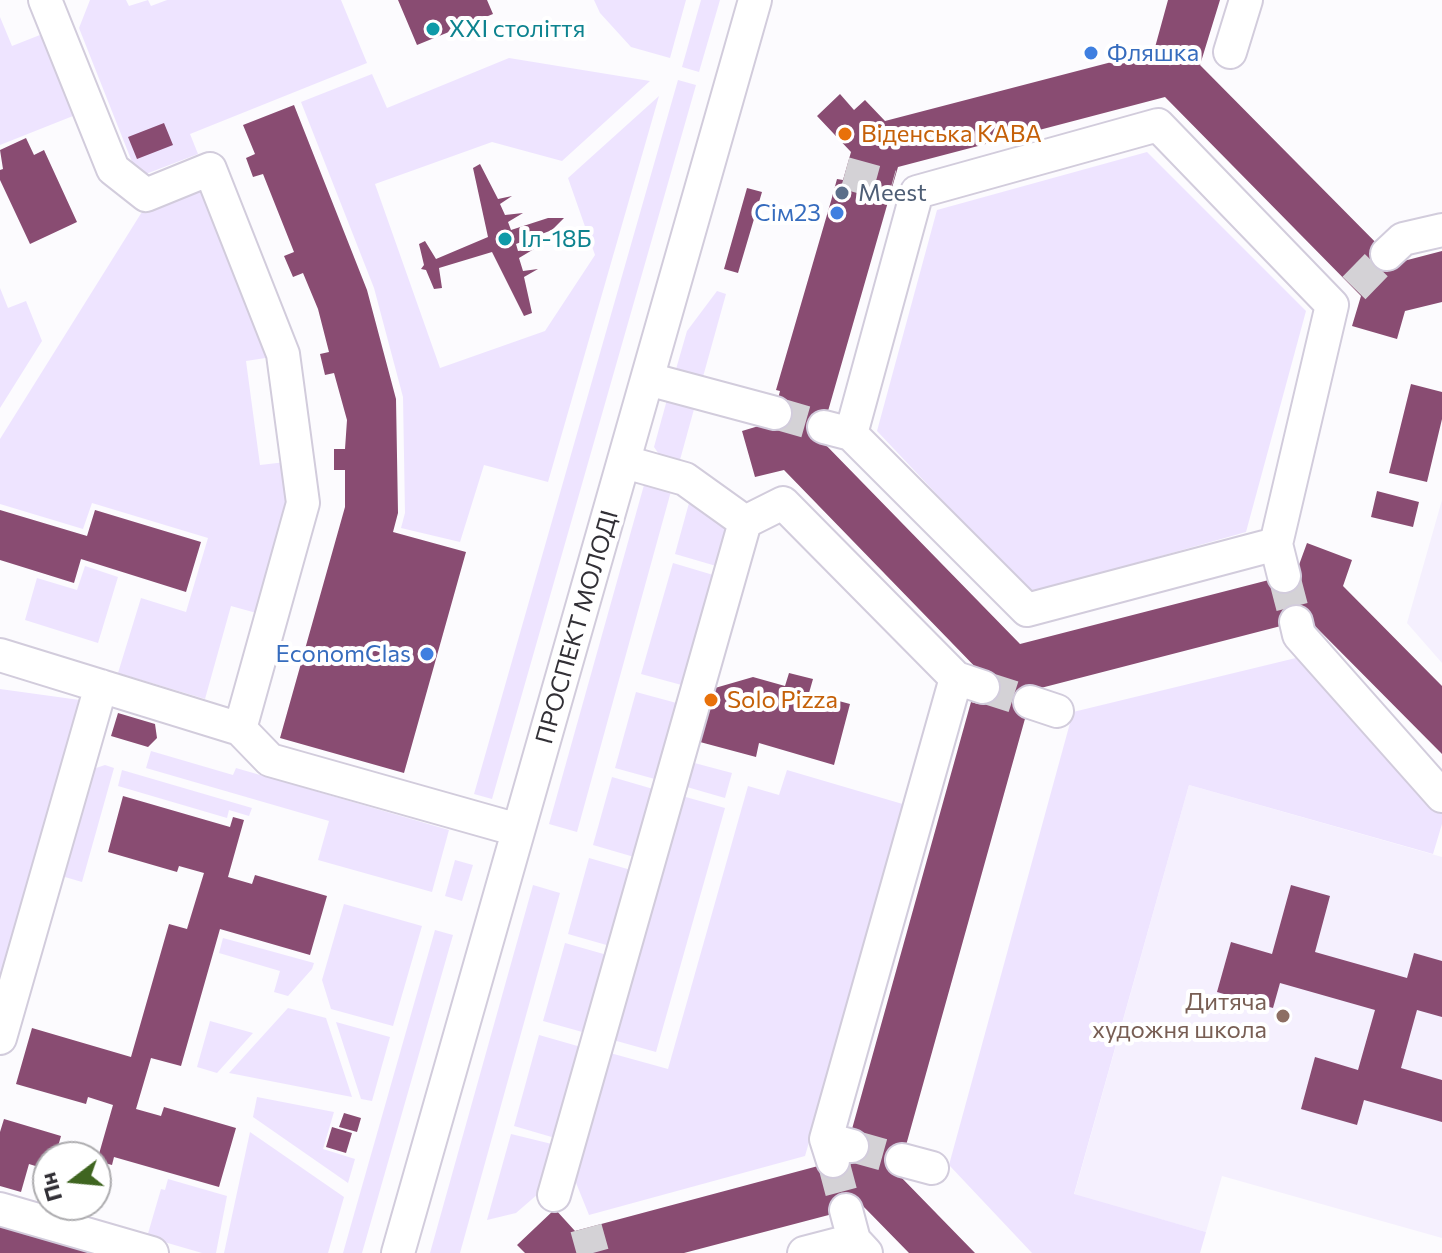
<!DOCTYPE html>
<meta charset="utf-8">
<style>
body{margin:0}
#map{position:relative;width:1442px;height:1253px;overflow:hidden;background:#fcfbfe;font-family:Commissioner,sans-serif}
canvas{display:block}
.north{position:absolute;left:32px;top:1141px;width:80px;height:80px;box-sizing:border-box;background:#fff;border:2px solid #adacaf;border-radius:50%;rotate:254deg;font-size:22px;font-weight:700;line-height:32px;text-align:center;color:#323036}
.north::after{content:'';display:block;margin:auto;width:28px;height:36px;background:#3f6520;clip-path:polygon(50% 0,100% 100%,50% 72%,0 100%)}
</style>
<div id="map">
<canvas width="1442" height="1253"></canvas>
<div class="north">Пн</div>
</div>
<script>
const ctx = document.querySelector('canvas').getContext('2d');
ctx.lineJoin = 'round';
function fill(path, color) {
  ctx.fillStyle = color;
  ctx.fill(path, 'evenodd');
}
function toPath(rows) {
  const path = new Path2D();
  for (const r of rows) {
    path.moveTo(r[0], r[1]);
    for (let i = 2; i < r.length; i += 2) path.lineTo(r[i], r[i + 1]);
  }
  return path;
}
function strokePath(path, color, width, dash) {
  ctx.strokeStyle = color;
  ctx.lineWidth = width;
  ctx.lineCap = dash ? 'butt' : 'round';
  ctx.setLineDash(dash || []);
  ctx.stroke(path);
}
function write(font, color, halo, rows, align = 'center') {
  ctx.font = font + ' Commissioner,sans-serif';
  ctx.lineWidth = 8;
  ctx.setLineDash([]);
  ctx.textBaseline = 'middle';
  ctx.strokeStyle = halo;
  ctx.fillStyle = color;
  for (const [text, x, y, turn = 0] of rows) {
    ctx.save();
    ctx.translate(x, y);
    ctx.rotate((+turn || 0) * Math.PI / 180);
    ctx.textAlign = isNaN(turn) ? turn : align;
    if (halo) ctx.strokeText(text, 0, 0);
    ctx.fillText(text, 0, 0);
    ctx.restore();
  }
}
fill(toPath([
 [1442,500,1442,663,1407,623],
 [1189,785,1442,857,1442,1238,1222,1176,1206,1232,1074,1195]
]), '#f5f0fe');
fill(toPath([
 [90,0,126,0,129,6,148,0,151,6,167,0,341,0,367,63,190,134,198,154,138,177,79,28],
 [594,0,686,0,670,58,631,47,600,13],
 [701,0,720,0,699,72,682,67],
 [0,17,12,46,45,33,78,114,0,145],
 [509,58,650,81,562,161,492,142,375,184,440,368,545,331,595,255,568,178,659,96,548,482,484,465,460,542,401,528,405,513,403,397,374,288,301,102,372,74,387,108],
 [678,80,696,85,492,799,474,794],
 [1147,152,1306,311,1246,532,1030,593,877,431,937,210],
 [204,184,272,357,246,361,260,465,286,462,292,502,260,614,231,606,205,699,118,673,141,598,186,612,208,538,92,503,83,529,0,504,0,439,145,207],
 [0,288,8,308,26,301,42,341,0,408],
 [717,291,726,294,701,384,674,376,687,331],
 [668,396,696,402,678,467,663,460,654,447],
 [659,479,673,484,577,832,549,824,644,485],
 [692,492,734,524,723,568,675,554],
 [673,563,720,577,689,687,641,674],
 [85,566,118,577,98,643,25,620,37,578,77,590],
 [1300,657,1442,807,1442,824,1433,854,1189,785,1074,1194,1206,1232,1200,1253,1032,1253,949,1165,1073,712],
 [0,689,87,701,0,999],
 [636,692,684,705,662,781,615,768],
 [151,751,233,775,236,768,449,830,432,892,318,860,329,821,146,768],
 [687,761,732,773,725,798,680,785],
 [105,765,114,768,82,882,58,875,87,771],
 [122,770,252,808,249,816,229,810,227,818,118,786],
 [787,770,906,805,805,1156,589,1215,570,1168,603,1051,668,1069,748,786,779,795],
 [612,777,660,791,641,859,593,845],
 [675,794,725,808,656,1052,606,1038],
 [589,858,638,872,617,948,568,934],
 [455,860,473,865,462,901,445,896],
 [533,885,560,893,460,1253,430,1253],
 [344,904,422,926,393,1026,331,1009,322,980],
 [435,930,453,935,362,1253,343,1253],
 [223,938,314,963,312,969,288,996,274,992,280,971,219,953],
 [565,943,614,957,593,1035,543,1021],
 [288,1008,326,1018,352,1097,229,1073],
 [210,1021,253,1033,217,1073,197,1067],
 [336,1022,390,1037,372,1101,361,1099],
 [539,1035,588,1049,562,1140,514,1126],
 [257,1097,334,1112,323,1149,355,1159,348,1183,253,1117],
 [250,1132,344,1197,328,1253,224,1253],
 [511,1134,560,1146,546,1187,516,1213,487,1220],
 [168,1179,227,1196,216,1253,202,1253,147,1237,161,1189,165,1190]
]), '#eee4ff');
fill(toPath([
 [398,0,487,0,493,14,417,45],
 [1168,0,1220,0,1200,65,1396,263,1442,251,1442,302,1405,311,1397,339,1352,326,1361,296,1165,97,898,167,820,439,1020,644,1296,573,1307,543,1352,560,1343,586,1442,686,1442,754,1308,619,1033,690,898,1174,975,1253,909,1253,863,1206,684,1253,525,1253,517,1245,555,1209,575,1231,848,1158,856,1130,852,1129,971,702,978,704,983,687,985,677,784,470,755,477,742,431,772,422,780,391,776,390,831,201,837,179,843,180,851,152,817,116,840,94,854,110,865,100,885,121,1154,51],
 [294,105,367,290,396,399,398,513,393,532,466,552,404,773,280,738,345,507,345,470,334,470,334,449,345,449,347,420,334,373,325,375,320,354,329,352,318,309,303,273,293,277,284,256,294,252,263,174,253,177,246,158,255,154,243,125],
 [164,123,173,145,137,159,128,137],
 [26,138,34,155,44,150,77,222,30,244,0,180,0,170,3,169,0,150],
 [480,164,498,199,512,196,500,204,505,215,523,213,508,222,511,230,548,218,564,218,552,230,516,244,518,251,534,249,519,258,523,271,538,269,524,277,532,313,524,316,492,252,439,268,442,288,434,289,426,270,421,269,424,265,419,244,425,241,436,259,488,237,473,168],
 [747,188,762,192,738,273,724,269],
 [1411,384,1442,392,1442,419,1427,482,1389,473],
 [1377,491,1419,502,1413,527,1371,517],
 [0,510,87,536,95,510,201,542,186,592,81,559,74,583,0,560],
 [789,673,813,679,809,693,850,704,834,765,759,743,756,757,700,742,715,688,753,677,785,686],
 [118,713,155,724,157,738,148,747,111,736],
 [123,796,230,827,233,817,244,820,228,877,252,884,255,875,327,896,310,955,220,929,181,1066,151,1058,136,1109,161,1116,164,1107,236,1128,219,1187,114,1157,112,1165,97,1161,113,1105,88,1097,86,1104,16,1084,32,1028,131,1057,169,924,187,929,204,873,179,866,177,872,108,852],
 [1291,885,1330,896,1315,952,1407,978,1414,953,1442,961,1442,1017,1417,1010,1401,1068,1442,1080,1442,1122,1364,1100,1357,1125,1301,1109,1315,1057,1358,1070,1375,1010,1280,983,1273,1008,1217,992,1231,942,1272,954],
 [344,1113,361,1118,357,1132,339,1127],
 [4,1119,61,1136,55,1157,48,1157,48,1170,29,1164,21,1192,0,1186,0,1132],
 [332,1127,352,1133,346,1153,326,1147],
 [0,1226,90,1252,90,1253,0,1253]
]), '#894c72');
strokePath(toPath([
 [845,173,892,186],
 [1354,288,1387,254],
 [775,413,824,427],
 [1284,576,1296,622],
 [983,687,1030,702],
 [852,1146,902,1160],
 [833,1161,846,1210],
 [586,1228,593,1253]
]), '#d4d2d6', 32, [32, 16]);
const minor = toPath([
 [45,0,113,169,146,195,210,169,283,354,303,503,240,729],
 [1230,52,1246,0],
 [1387,254,1403,239,1442,230],
 [648,379,775,413],
 [824,427,851,434,1027,610,1276,544,1332,305,1158,125,917,192,851,434],
 [625,462,685,479,745,522,783,503,956,678,826,1139],
 [1276,544,1284,576],
 [1296,622,1299,635,1442,796],
 [0,655,240,729,270,760,518,830],
 [956,678,983,687],
 [1030,702,1057,711],
 [0,1038,101,686],
 [902,1160,932,1168],
 [833,1161,826,1139,852,1146],
 [554,1195,745,522],
 [0,1209,152,1253],
 [846,1210,854,1240],
 [398,1253,755,0],
 [804,1253,854,1240,866,1253]
]);
strokePath(minor, '#d2ccdc', 36);
strokePath(minor, '#fff', 32);
for (const [x, y, r, color] of [
 [433,29,8,"#0f9aa8"],
 [1091,53,8,"#3f7fe0"],
 [845,134,8,"#e8710a"],
 [842,193,8,"#5c6f8a"],
 [837,213,8,"#3f7fe0"],
 [505,239,8,"#0f9aa8"],
 [427,654,8,"#3f7fe0"],
 [711,700,8,"#e8710a"],
 [1283,1016,8,"#8d6e63"]
]) {
  const dot = new Path2D();
  dot.arc(x, y, r, 0, 2 * Math.PI);
  ctx.fillStyle = color;
  ctx.fill(dot);
  strokePath(dot, '#fff', 3);
}
write('24px', '#0d838f', '#fff', [
 ["ХХІ століття",449,29],
 ["Іл-18Б",521,239]
], 'left');
write('24px', '#366cbe', '#fff', [
 ["Фляшка",1107,53,"left"],
 ["Сім23",821,213],
 ["EconomClas",411,654]
], 'right');
write('24px', '#c56008', '#fff', [
 ["Віденська КАВА",861,134],
 ["Solo Pizza",727,700]
], 'left');
write('24px', '#4e5e75', '#fff', [
 ["Meest",858,193]
], 'left');
write('24px', '#323036', '#fff', [
 ["ПРОСПЕКТ МОЛОДІ",577,627,-74]
]);
write('24px', '#785e54', '#fff', [
 ["Дитяча",1267,1002],
 ["художня школа",1267,1030]
], 'right');
</script>
